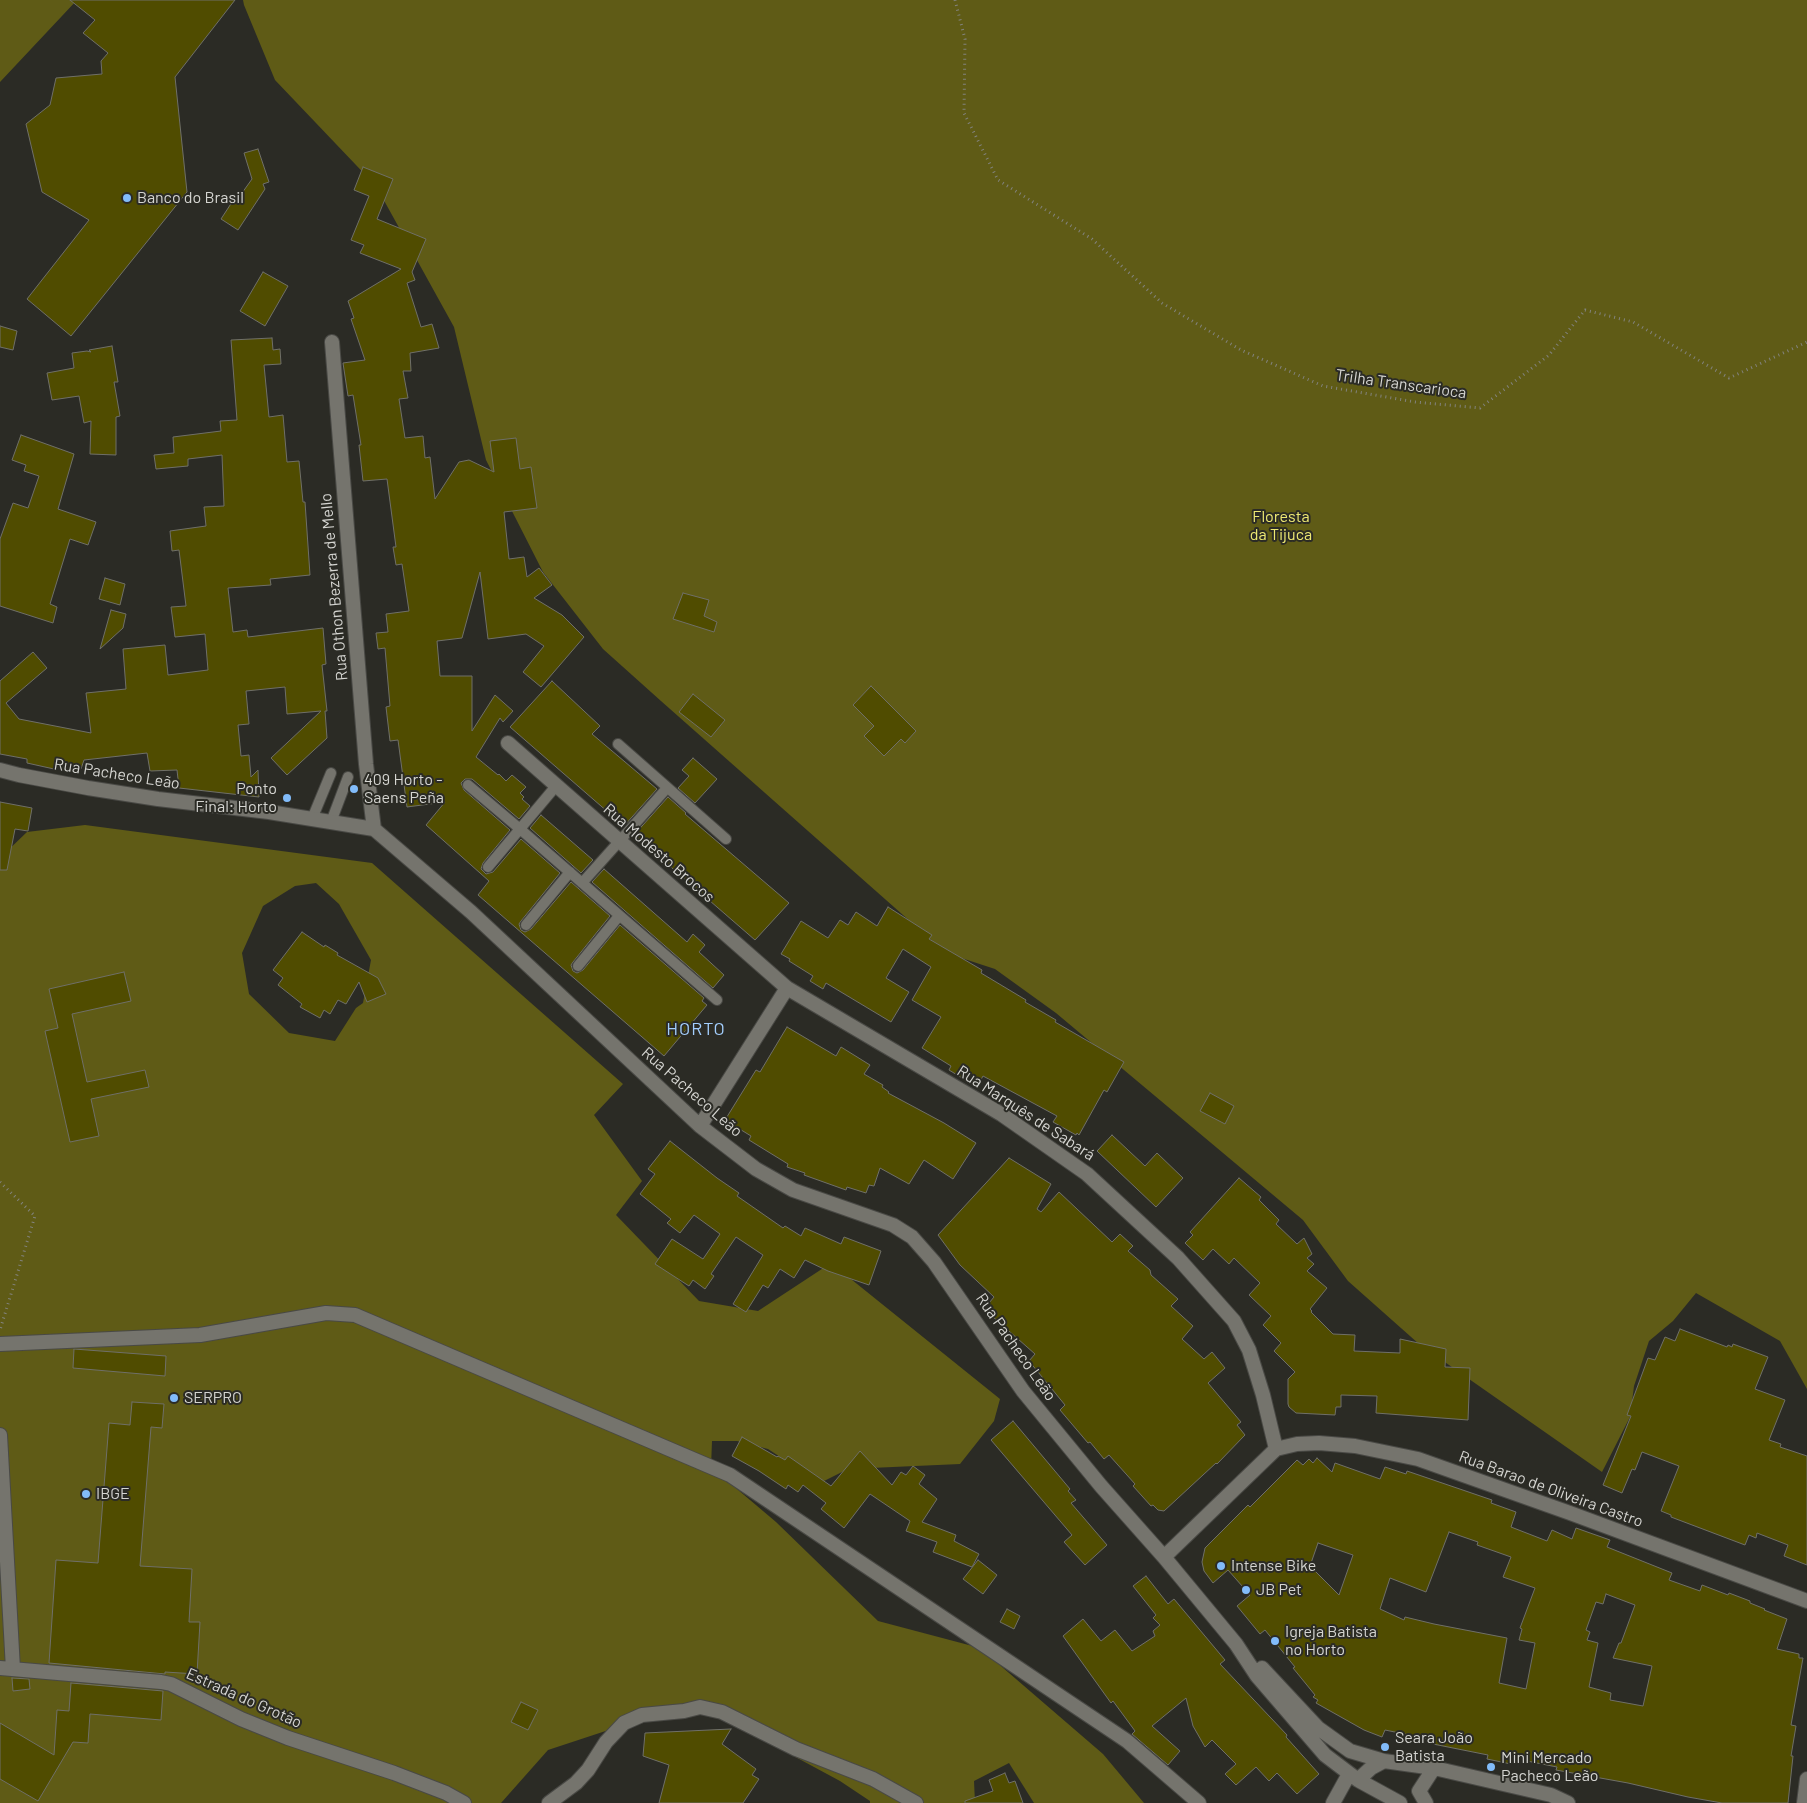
<!DOCTYPE html>
<meta charset="utf-8">
<style>
body{margin:0}
canvas{display:block;background:#2b2b25}
</style>
<canvas width="1807" height="1803"></canvas>
<script>
const ctx = document.querySelector('canvas').getContext('2d');
ctx.lineJoin = 'round';
function fill(path, color) {
  ctx.fillStyle = color;
  ctx.fill(path, 'evenodd');
}
function toPath(rows) {
  const path = new Path2D();
  for (const r of rows) {
    path.moveTo(r[0], r[1]);
    for (let i = 2; i < r.length; i += 2) path.lineTo(r[i], r[i + 1]);
  }
  return path;
}
function strokePath(path, color, width, dash) {
  ctx.strokeStyle = color;
  ctx.lineWidth = width;
  ctx.lineCap = dash ? 'butt' : 'round';
  ctx.setLineDash(dash || []);
  ctx.stroke(path);
}
function write(font, color, halo, rows, align = 'center') {
  ctx.font = font + ' Barlow,sans-serif';
  ctx.lineWidth = 4;
  ctx.setLineDash([]);
  ctx.textBaseline = 'middle';
  ctx.strokeStyle = halo;
  ctx.fillStyle = color;
  for (const [text, x, y, turn = 0] of rows) {
    ctx.save();
    ctx.translate(x, y);
    ctx.rotate((+turn || 0) * Math.PI / 180);
    ctx.textAlign = isNaN(turn) ? turn : align;
    if (halo) ctx.strokeText(text, 0, 0);
    ctx.fillText(text, 0, 0);
    ctx.restore();
  }
}
fill(toPath([
 [0,0,77,0,0,82],
 [243,0,1807,0,1807,1389,1780,1341,1696,1293,1673,1321,1649,1341,1634,1386,1630,1417,1602,1472,1419,1344,1348,1281,1303,1220,1056,1013,995,969,946,953,661,701,603,649,543,572,486,460,454,327,376,186,275,80,244,5],
 [85,825,372,863,623,1084,594,1115,642,1181,616,1215,699,1301,758,1311,831,1263,1000,1399,994,1421,960,1464,848,1469,820,1483,768,1449,737,1441,712,1441,711,1467,776,1522,878,1621,980,1648,1103,1754,1144,1803,1034,1803,1009,1763,974,1781,975,1803,870,1803,870,1801,840,1781,710,1711,651,1716,548,1750,501,1803,0,1803,0,858,27,832],
 [316,883,339,904,371,960,363,1003,356,1008,335,1041,289,1033,249,994,242,953,263,906,295,886]
]), '#5f5b16');
const building = toPath([
 [70,0,235,0,175,77,187,192,71,336,27,299,89,220,42,192,26,124,50,105,56,78,102,74,101,61,108,53,83,33,95,20,70,0],
 [258,149,269,182,263,184,265,189,238,230,221,219,234,199,237,200,252,179,244,153,258,149],
 [363,167,393,179,377,219,426,239,412,272,415,280,407,283,421,327,432,324,439,348,410,353,411,371,403,371,408,398,399,399,405,438,423,436,425,458,430,457,435,499,459,462,469,460,494,472,490,441,516,438,520,469,531,467,537,508,504,512,509,559,524,557,527,577,539,568,552,585,534,598,562,615,584,637,541,687,523,672,544,646,526,634,488,639,480,572,462,638,437,641,440,676,472,676,472,731,495,695,513,711,503,722,500,718,476,757,498,775,499,774,506,781,512,775,526,787,520,793,524,797,522,799,530,806,519,819,472,779,465,779,461,783,464,790,510,830,483,863,481,869,486,874,493,872,521,839,560,873,521,921,519,924,521,930,525,932,531,929,571,882,610,916,573,962,571,965,573,971,577,973,583,970,620,925,704,998,702,1001,707,1005,664,1056,478,895,489,881,426,825,445,802,407,807,398,740,390,741,386,707,390,706,385,648,378,649,376,633,388,632,386,614,409,611,402,564,396,565,393,547,396,547,387,479,363,481,359,445,361,445,353,395,348,396,343,363,365,360,351,319,354,318,348,301,401,269,360,253,364,245,351,240,369,196,354,190,363,167],
 [263,272,288,286,265,326,240,311,263,272],
 [0,326,17,331,13,350,0,347,0,326],
 [272,338,273,350,280,349,281,364,264,365,269,417,283,415,287,462,299,461,303,502,305,502,310,575,270,579,271,585,228,588,233,632,247,630,248,637,323,628,326,664,322,665,327,711,325,711,327,738,287,775,271,758,321,711,287,714,285,687,246,691,249,724,238,725,241,756,249,755,251,777,258,770,259,797,179,788,177,770,150,771,147,753,84,760,81,769,55,765,54,769,27,763,27,759,0,754,0,681,33,652,47,668,6,703,19,719,91,733,86,693,126,689,123,649,165,645,168,675,208,670,205,634,175,637,171,607,186,606,179,550,172,551,170,531,206,526,204,507,224,506,222,455,188,459,188,466,156,469,154,455,174,453,173,437,221,431,220,421,237,420,231,340,272,338],
 [112,346,118,382,114,382,120,416,116,417,116,455,90,454,91,421,84,423,79,396,52,400,47,373,74,368,72,353,87,351,91,352,89,350,112,346],
 [21,435,74,454,58,509,96,522,88,545,70,539,50,604,57,607,53,623,0,606,0,539,13,503,28,508,39,476,24,471,26,465,12,460,21,435],
 [105,578,125,584,120,605,99,599,105,578],
 [683,593,709,600,704,616,717,622,714,632,673,619,683,593],
 [111,610,126,614,123,628,100,649,111,610],
 [552,681,600,726,592,734,657,789,624,826,510,727,552,681],
 [871,686,916,731,905,743,901,739,884,756,864,736,874,726,853,705,871,686],
 [693,694,725,720,711,737,679,712,693,694],
 [693,758,717,779,695,803,678,788,689,776,682,770,693,758],
 [668,797,686,813,685,814,789,903,755,940,634,835,668,797],
 [0,802,32,808,28,831,15,829,7,870,0,870,0,802],
 [541,815,593,860,581,873,530,828,541,815],
 [604,869,687,942,693,934,705,945,699,952,724,975,713,988,592,882,604,869],
 [888,907,932,935,929,939,982,970,981,973,1026,1000,1025,1002,1056,1020,1055,1022,1124,1062,1107,1092,1104,1090,1079,1135,1077,1133,1076,1135,1053,1122,1057,1116,983,1076,977,1087,949,1070,951,1066,922,1048,941,1017,912,1000,931,967,903,949,886,978,909,992,891,1022,826,983,823,989,810,981,813,976,789,961,790,959,781,954,801,921,828,938,840,920,848,925,856,912,877,926,888,907],
 [302,932,324,947,325,945,338,953,337,955,378,978,386,994,367,1002,359,982,346,1004,338,1000,330,1014,324,1010,320,1018,300,1007,302,1004,278,985,283,978,273,970,302,932],
 [124,972,131,1001,72,1014,87,1082,145,1070,149,1087,91,1099,99,1136,70,1142,45,1031,58,1028,49,989,124,972],
 [787,1027,836,1056,841,1047,870,1065,864,1074,883,1085,882,1087,889,1092,888,1093,944,1123,976,1143,953,1179,924,1160,909,1184,880,1168,874,1186,869,1185,866,1193,847,1187,846,1190,804,1175,805,1173,787,1167,788,1164,749,1140,751,1136,725,1120,756,1070,760,1072,787,1027],
 [1210,1093,1234,1106,1225,1124,1200,1111,1210,1093],
 [1112,1135,1145,1166,1157,1153,1183,1178,1156,1207,1097,1151,1112,1135],
 [670,1141,717,1178,739,1193,737,1196,783,1228,785,1226,801,1236,805,1228,841,1244,844,1237,881,1251,869,1285,828,1271,805,1260,794,1278,780,1269,768,1288,763,1285,746,1312,733,1304,763,1255,736,1237,711,1274,714,1276,705,1289,693,1280,689,1286,655,1264,672,1239,703,1259,720,1234,694,1215,680,1233,667,1223,671,1219,640,1194,655,1174,648,1169,670,1141],
 [1009,1158,1051,1184,1037,1209,1041,1212,1059,1192,1112,1242,1120,1234,1133,1246,1128,1251,1150,1270,1151,1275,1178,1299,1171,1306,1193,1326,1182,1339,1204,1359,1212,1352,1225,1368,1208,1383,1241,1422,1237,1425,1245,1435,1217,1464,1216,1463,1164,1511,1158,1510,1153,1505,1151,1506,1133,1486,1135,1484,1109,1455,1104,1459,1090,1442,1088,1443,1060,1410,1065,1405,1029,1361,1035,1354,984,1309,994,1297,960,1265,938,1235,1009,1158],
 [1239,1178,1261,1197,1259,1200,1279,1220,1276,1224,1297,1244,1304,1238,1312,1254,1307,1258,1314,1264,1307,1271,1327,1288,1310,1309,1312,1311,1311,1312,1333,1334,1355,1335,1354,1351,1400,1353,1400,1339,1446,1349,1445,1367,1470,1368,1468,1420,1376,1413,1377,1396,1341,1395,1341,1407,1336,1407,1335,1415,1296,1413,1289,1407,1288,1404,1288,1379,1295,1372,1274,1351,1281,1343,1263,1325,1271,1316,1249,1295,1260,1283,1234,1258,1229,1264,1213,1249,1203,1260,1185,1243,1193,1235,1190,1232,1239,1178],
 [1680,1329,1727,1347,1728,1345,1732,1347,1733,1344,1768,1357,1755,1389,1785,1400,1769,1440,1781,1444,1780,1447,1807,1456,1807,1565,1784,1556,1788,1545,1757,1533,1756,1538,1749,1535,1745,1545,1671,1517,1671,1515,1661,1511,1679,1466,1642,1452,1635,1470,1632,1469,1622,1493,1603,1485,1631,1416,1627,1415,1648,1358,1655,1360,1665,1337,1675,1341,1680,1329],
 [74,1349,166,1356,165,1376,73,1368,74,1349],
 [132,1402,164,1404,162,1428,151,1427,140,1566,192,1569,189,1622,200,1622,197,1674,165,1672,165,1674,49,1663,56,1560,98,1563,109,1423,130,1425,132,1402],
 [1013,1421,1070,1489,1068,1491,1076,1500,1071,1503,1107,1545,1085,1565,1064,1542,1072,1535,991,1440,1013,1421],
 [742,1437,777,1457,778,1456,785,1460,788,1456,831,1486,860,1451,892,1485,901,1472,906,1475,913,1466,925,1475,919,1484,937,1499,922,1522,956,1535,954,1541,979,1554,972,1567,933,1552,937,1542,906,1531,910,1521,870,1494,844,1528,821,1509,826,1503,803,1485,798,1492,788,1485,786,1489,759,1471,732,1456,742,1437],
 [1317,1458,1332,1472,1335,1463,1380,1479,1385,1467,1406,1474,1407,1471,1492,1500,1491,1503,1516,1512,1511,1527,1547,1541,1552,1530,1572,1539,1576,1528,1610,1540,1607,1547,1672,1573,1669,1580,1700,1591,1702,1585,1728,1595,1729,1593,1750,1601,1750,1603,1765,1609,1764,1610,1787,1619,1777,1649,1799,1654,1799,1658,1803,1658,1791,1725,1796,1726,1791,1756,1793,1756,1788,1803,1722,1803,1688,1797,1628,1783,1556,1770,1557,1767,1512,1758,1511,1764,1487,1759,1488,1755,1433,1744,1434,1740,1385,1730,1382,1737,1364,1730,1316,1703,1318,1700,1313,1697,1315,1695,1293,1668,1295,1667,1265,1630,1260,1634,1237,1606,1250,1595,1228,1570,1213,1583,1204,1571,1202,1562,1205,1548,1248,1505,1250,1507,1297,1460,1303,1465,1309,1459,1313,1463,1317,1458],
 [1449,1532,1478,1542,1477,1545,1511,1557,1503,1577,1535,1588,1520,1628,1522,1629,1519,1640,1535,1643,1526,1689,1499,1683,1507,1638,1434,1624,1405,1617,1404,1620,1380,1609,1390,1578,1426,1592,1449,1532],
 [1318,1543,1353,1555,1339,1595,1310,1566,1318,1543],
 [1606,1594,1635,1605,1621,1643,1619,1643,1613,1658,1652,1666,1643,1706,1610,1700,1611,1693,1589,1687,1598,1643,1587,1640,1590,1632,1586,1630,1596,1602,1603,1604,1606,1594],
 [978,1560,997,1575,983,1594,963,1579,978,1560],
 [1146,1576,1168,1604,1174,1599,1225,1660,1220,1664,1287,1735,1286,1737,1319,1774,1297,1794,1277,1773,1269,1781,1256,1767,1236,1785,1225,1774,1236,1764,1212,1740,1205,1747,1193,1726,1186,1698,1152,1726,1180,1751,1168,1765,1132,1734,1135,1731,1113,1701,1111,1703,1063,1636,1083,1619,1101,1641,1115,1630,1132,1651,1155,1636,1153,1631,1160,1625,1153,1618,1156,1615,1133,1586,1146,1576],
 [1007,1609,1020,1616,1014,1629,1000,1622,1007,1609],
 [12,1678,29,1679,30,1689,13,1691,12,1678],
 [71,1683,163,1691,161,1720,90,1714,88,1743,73,1742,38,1801,0,1779,0,1723,54,1755,57,1710,69,1711,71,1683],
 [521,1702,538,1710,528,1730,511,1722,521,1702],
 [731,1729,722,1744,756,1769,752,1775,759,1779,743,1803,659,1803,669,1765,643,1756,645,1733,731,1729],
 [1005,1773,1009,1783,1015,1781,1023,1803,965,1803,965,1801,993,1791,989,1780,1005,1773]
]);
fill(building, '#504c00');
strokePath(building, '#6f6f68', 1);
const service = toPath([
 [618,744,726,839],
 [468,785,520,829,717,1000],
 [312,819,331,773],
 [331,822,348,777],
 [488,867,556,786],
 [582,883,667,788],
 [526,925,570,872],
 [578,966,619,916]
]);
const minor = toPath([
 [332,342,366,764,374,829],
 [508,743,787,988,1001,1114,1087,1174,1178,1258,1234,1321,1249,1350,1263,1395,1276,1449],
 [0,770,19,775,88,788,158,799,269,812,374,829,471,912,700,1126,756,1169,793,1190,893,1225,912,1237,934,1262,1023,1391,1101,1486,1164,1557,1236,1644,1257,1676,1325,1755,1358,1780,1400,1803],
 [700,1126,787,988],
 [0,1344,200,1335,326,1313,355,1315,730,1475,1127,1741,1199,1803],
 [0,1435,13,1669],
 [1276,1449,1297,1444,1319,1443,1355,1446,1418,1459,1570,1513,1807,1601],
 [1164,1557,1276,1449],
 [0,1668,161,1682,171,1684,241,1719,288,1738,394,1773,446,1793,464,1803],
 [1262,1668,1318,1728,1350,1751,1384,1761,1434,1768,1551,1795,1568,1803],
 [1358,1780,1371,1768,1384,1761],
 [549,1803,576,1783,588,1770,606,1742,624,1723,642,1715,684,1711,700,1707,722,1712,796,1749,873,1779,916,1803],
 [1333,1803,1349,1774],
 [1426,1803,1419,1791,1434,1768],
 [1804,1803,1807,1779]
]);
strokePath(service, '#494945', 12);
strokePath(minor, '#494945', 16);
strokePath(toPath([
 [955,0,965,39,964,113,998,180,1092,239,1162,303,1241,350,1323,386,1415,402,1480,408,1549,355,1585,310,1633,322,1729,378,1807,342],
 [0,1182,35,1216,0,1330]
]), '#83837e', 3, [1, 4]);
strokePath(service, '#75746d', 10);
strokePath(minor, '#75746d', 14);
for (const [x, y, r, color] of [
 [127,198,5,"#82bcfa"],
 [354,789,5,"#82bcfa"],
 [287,798,5,"#82bcfa"],
 [174,1398,5,"#82bcfa"],
 [86,1494,5,"#82bcfa"],
 [1221,1566,5,"#82bcfa"],
 [1246,1590,5,"#82bcfa"],
 [1275,1641,5,"#82bcfa"],
 [1385,1747,5,"#82bcfa"],
 [1491,1767,5,"#82bcfa"]
]) {
  const dot = new Path2D();
  dot.arc(x, y, r, 0, 2 * Math.PI);
  ctx.fillStyle = color;
  ctx.fill(dot);
  strokePath(dot, '#2b2b25', 2);
}
write('16px', '#d5d5d1', '#2b2b25', [
 ["Banco do Brasil",137,198],
 ["409 Horto -",364,780],
 ["Saens Peña",364,798],
 ["Ponto",277,789,"right"],
 ["Final: Horto",277,807,"right"],
 ["SERPRO",184,1398],
 ["IBGE",96,1494],
 ["Intense Bike",1231,1566],
 ["JB Pet",1256,1590],
 ["Igreja Batista",1285,1632],
 ["no Horto",1285,1650],
 ["Seara João",1395,1738],
 ["Batista",1395,1756],
 ["Mini Mercado",1501,1758],
 ["Pacheco Leão",1501,1776]
], 'left');
write('16px', '#d5d5d1', '#2b2b25', [
 ["Trilha Transcarioca",1401,384,8],
 ["Rua Othon Bezerra de Mello",334,587,-95],
 ["Rua Pacheco Leão",117,774,9],
 ["Rua Modesto Brocos",659,853,41],
 ["Rua Pacheco Leão",692,1092,41],
 ["Rua Marquês de Sabará",1026,1113,33],
 ["Rua Pacheco Leão",1016,1347,55],
 ["Rua Barao de Oliveira Castro",1551,1489,20],
 ["Estrada do Grotão",244,1698,24]
]);
write('16px', '#eee973', '#2b2b25', [
 ["Floresta",1281,517],
 ["da Tijuca",1281,535]
]);
ctx.letterSpacing = '1px';
write('18px', '#a3cefd', '#2b2b25', [
 ["HORTO",696,1029]
]);
ctx.letterSpacing = '0px';
</script>
